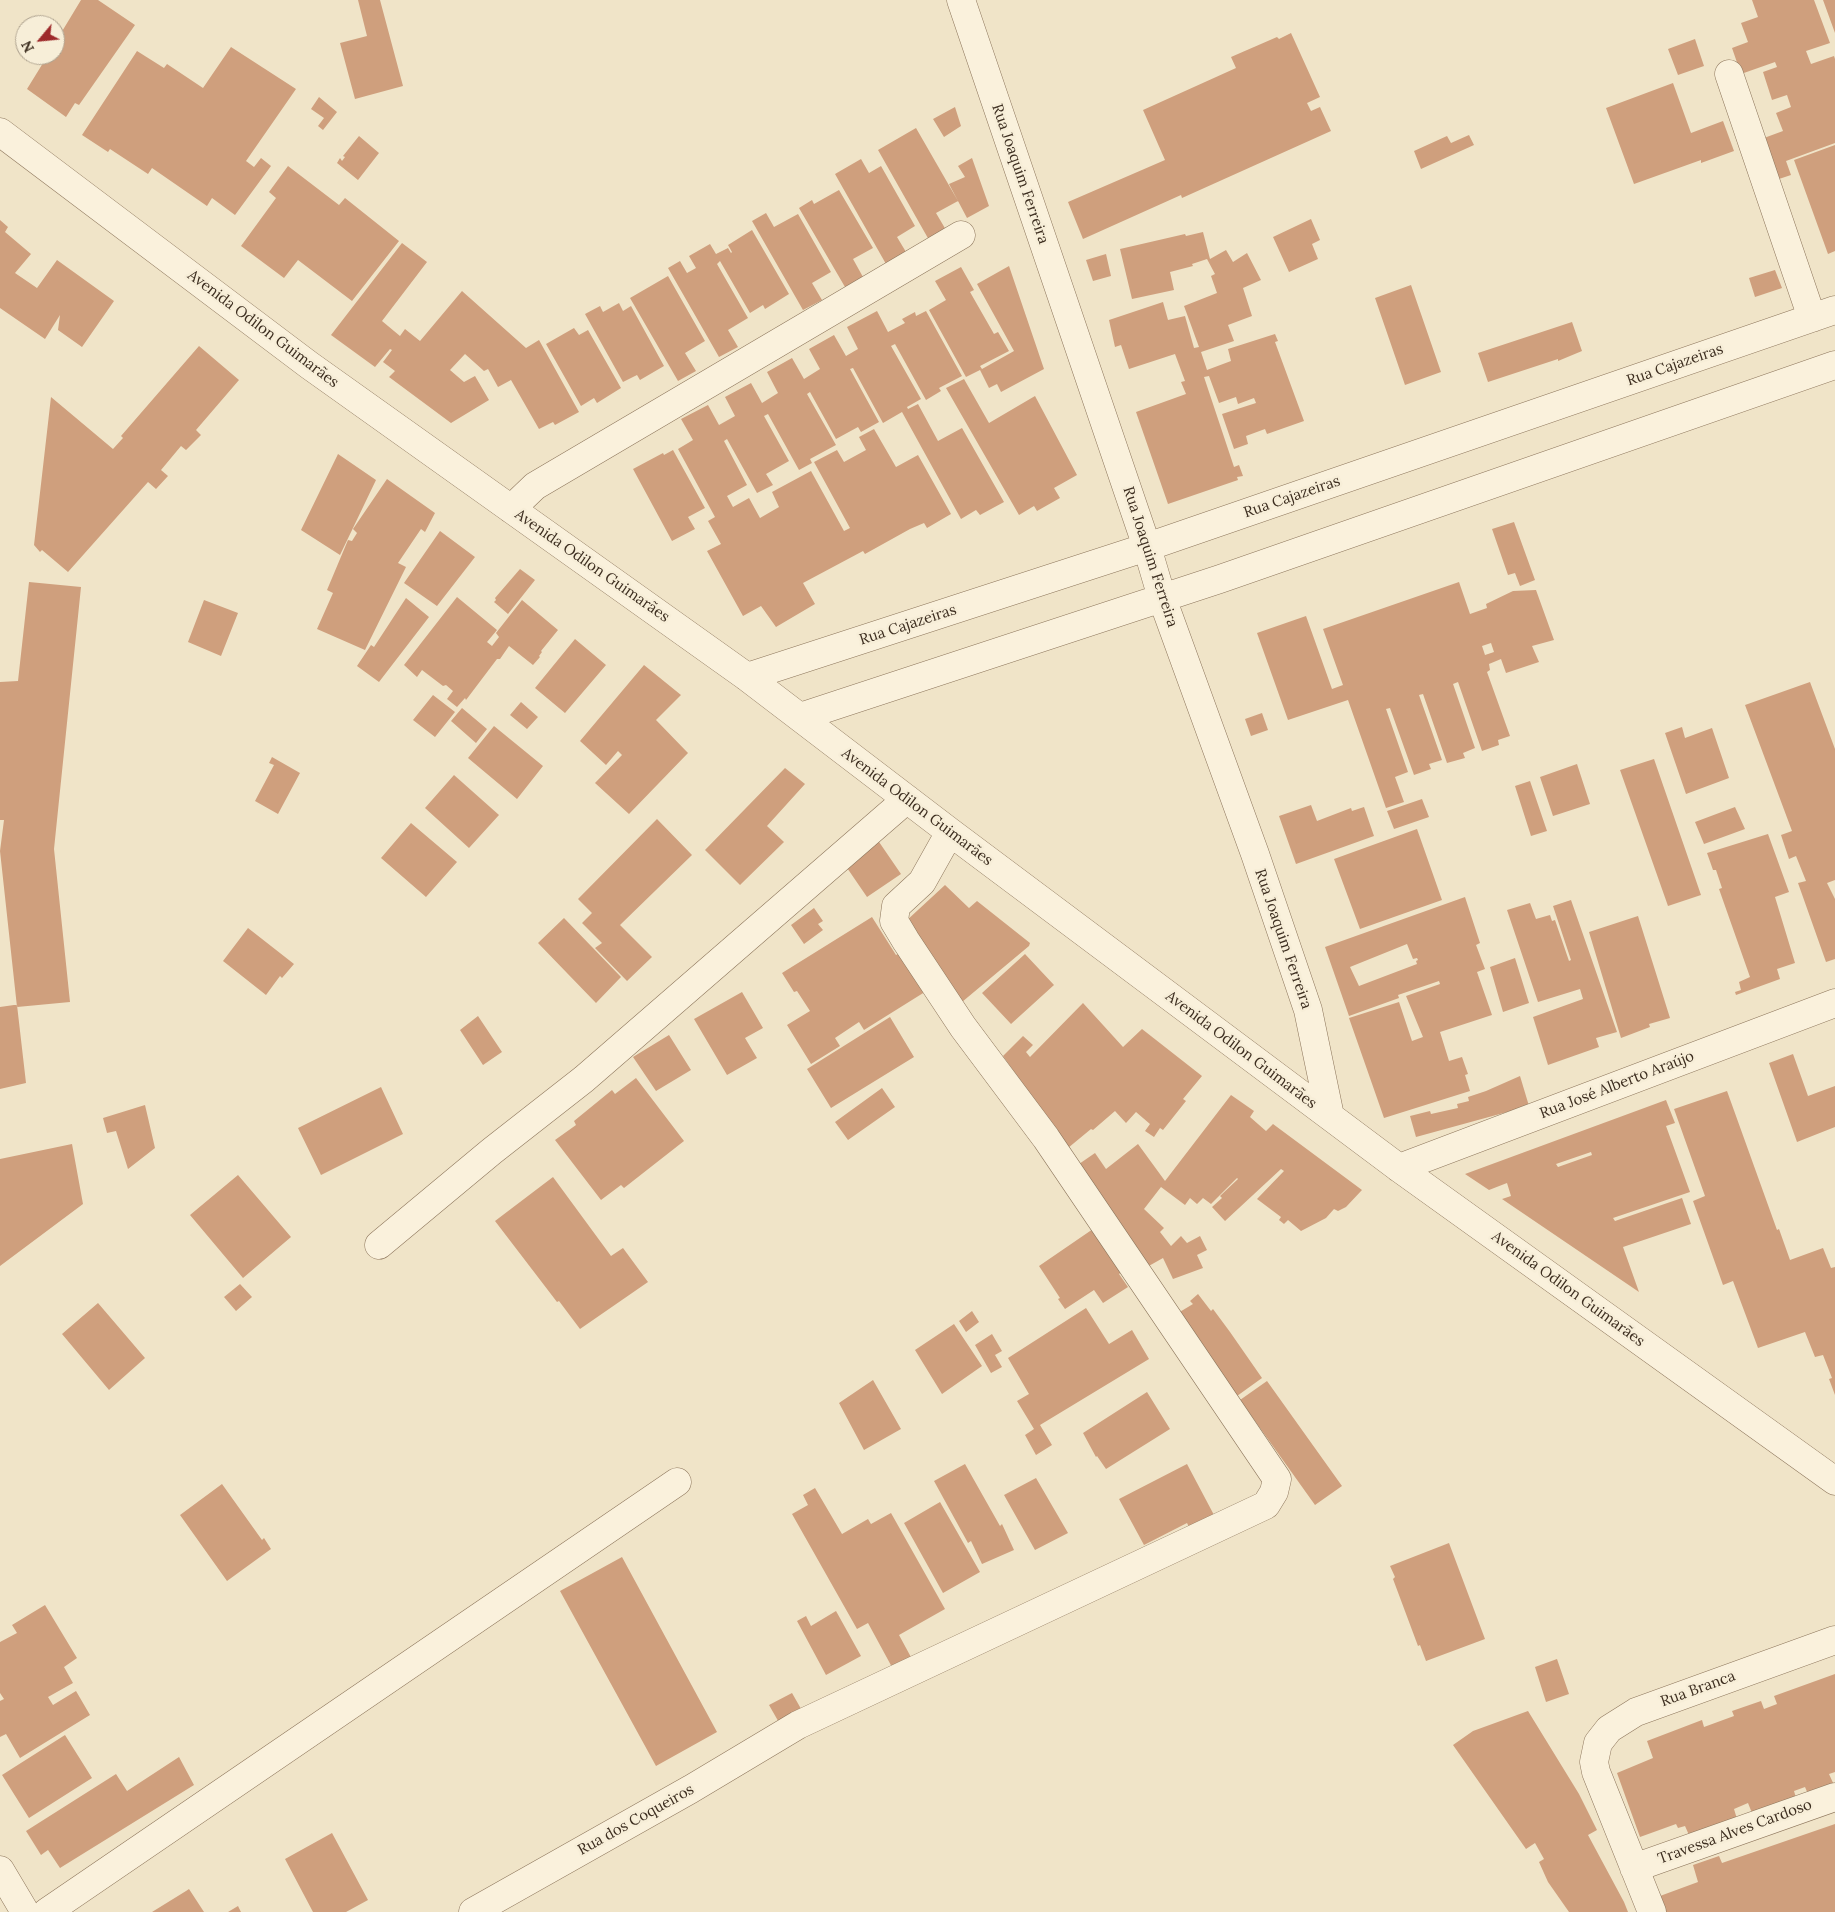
<!DOCTYPE html>
<meta charset="utf-8">
<style>
body{margin:0}
#map{position:relative;width:1835px;height:1912px;overflow:hidden;background:#f0e4c8;font-family:Lora,serif}
canvas{display:block}
.north{position:absolute;left:15px;top:15px;width:50px;height:50px;box-sizing:border-box;background:#f7eed8;border:1px solid #ada18e;border-radius:50%;rotate:242deg;font-size:14px;font-weight:700;line-height:20px;text-align:center;color:#3d2e20}
.north::after{content:'';display:block;margin:auto;width:18px;height:22px;background:#9e2a2b;clip-path:polygon(50% 0,100% 100%,50% 72%,0 100%)}
</style>
<div id="map">
<canvas width="1835" height="1912"></canvas>
<div class="north">N</div>
</div>
<script>
const ctx = document.querySelector('canvas').getContext('2d');
ctx.lineJoin = 'round';
function fill(path, color) {
  ctx.fillStyle = color;
  ctx.fill(path, 'evenodd');
}
function toPath(rows) {
  const path = new Path2D();
  for (const r of rows) {
    path.moveTo(r[0], r[1]);
    for (let i = 2; i < r.length; i += 2) path.lineTo(r[i], r[i + 1]);
  }
  return path;
}
function strokePath(path, color, width, dash) {
  ctx.strokeStyle = color;
  ctx.lineWidth = width;
  ctx.lineCap = dash ? 'butt' : 'round';
  ctx.setLineDash(dash || []);
  ctx.stroke(path);
}
function write(font, color, halo, rows, align = 'center') {
  ctx.font = font + ' Lora,serif';
  ctx.lineWidth = 5;
  ctx.setLineDash([]);
  ctx.textBaseline = 'middle';
  ctx.strokeStyle = halo;
  ctx.fillStyle = color;
  for (const [text, x, y, turn = 0] of rows) {
    ctx.save();
    ctx.translate(x, y);
    ctx.rotate((+turn || 0) * Math.PI / 180);
    ctx.textAlign = isNaN(turn) ? turn : align;
    if (halo) ctx.strokeText(text, 0, 0);
    ctx.fillText(text, 0, 0);
    ctx.restore();
  }
}
fill(toPath([
 [81,0,98,0,135,25,79,105,75,103,66,117,27,89,48,55,55,55,55,43],
 [358,0,380,0,403,86,355,99,340,43,367,36],
 [1752,0,1814,0,1830,43,1806,51,1811,64,1834,56,1835,59,1835,143,1786,161,1791,175,1779,179,1764,138,1783,131,1776,113,1791,107,1787,95,1772,100,1763,72,1777,67,1775,62,1741,74,1732,48,1748,42,1741,23,1758,17],
 [1823,0,1835,0,1835,33],
 [1291,33,1320,97,1307,103,1311,111,1320,107,1331,131,1182,198,1181,195,1083,239,1068,202,1165,160,1143,110,1236,68,1231,57,1277,37,1279,39],
 [1695,39,1704,66,1678,75,1668,49],
 [231,47,296,89,246,161,254,167,261,158,271,166,235,215,212,198,207,206,152,168,148,174,110,149,108,152,82,135,137,51,164,68,167,64,203,88],
 [1673,83,1691,133,1723,121,1734,151,1701,163,1701,160,1634,184,1606,108],
 [319,97,337,112,323,130,318,126,324,118,311,109],
 [955,107,961,126,944,137,933,119],
 [916,128,958,201,936,213,946,230,929,240,878,150],
 [1469,135,1474,145,1421,169,1414,151,1447,136,1451,143],
 [359,136,379,153,358,180,337,163,340,158,342,161,345,157,343,156],
 [1835,145,1835,251,1828,254,1794,160],
 [972,158,989,206,967,218,949,184,965,177,958,166],
 [861,159,869,173,881,166,915,226,897,237,906,252,886,264,835,174],
 [288,166,339,205,345,198,399,241,352,301,298,260,284,278,241,246,276,198,269,192],
 [839,190,873,248,853,259,863,277,845,287,799,208,812,200,814,204],
 [766,213,774,227,798,214,831,272,812,283,822,300,803,310,752,221],
 [1311,219,1320,240,1312,244,1318,259,1289,272,1273,237],
 [0,220,8,227,5,232,31,254,15,273,37,288,57,260,114,301,82,347,58,330,60,315,45,339,0,308],
 [752,230,789,294,765,309,763,305,750,313,720,261,717,264,748,318,728,330,738,347,719,357,668,268,680,261,687,273,696,268,689,256,710,244,716,254,728,248,731,253,732,252,728,245],
 [1203,232,1210,259,1226,250,1233,262,1247,253,1261,280,1243,288,1252,316,1228,325,1234,341,1201,352,1207,370,1231,361,1228,349,1275,334,1278,341,1275,342,1304,421,1267,434,1265,429,1246,436,1248,444,1234,449,1222,414,1256,403,1254,398,1238,404,1236,397,1219,403,1209,376,1204,377,1234,467,1239,465,1243,476,1237,477,1238,480,1168,504,1136,412,1186,394,1181,382,1185,381,1175,354,1129,369,1121,345,1115,347,1109,320,1163,302,1168,320,1185,316,1194,348,1199,347,1184,306,1217,293,1211,276,1215,274,1207,259,1192,264,1193,266,1170,272,1174,290,1132,299,1120,249,1185,234,1186,236],
 [402,243,427,262,382,321,400,336,405,329,420,341,462,291,526,348,539,340,579,412,555,425,553,422,539,429,511,380,498,387,488,369,484,371,465,354,450,370,464,382,475,376,489,400,451,423,389,377,395,371,383,362,392,350,390,349,375,367,331,335],
 [1106,254,1111,276,1093,281,1086,260],
 [1009,266,1044,369,1001,392,997,384,989,388,980,370,966,377,929,310,946,300,935,281,961,267,974,290,970,292,994,334,998,332,1009,351,980,366,982,369,1014,351,977,284],
 [1775,270,1782,288,1755,297,1749,278],
 [668,276,705,341,685,353,696,371,678,381,630,298],
 [1411,285,1441,372,1405,385,1375,298],
 [619,303,623,311,631,306,664,366,640,380,637,375,623,382,585,314,600,306,603,312],
 [877,311,888,332,905,323,902,319,915,312,916,316,926,311,962,376,939,388,941,391,926,400,895,344,891,346,921,399,907,407,908,409,918,404,938,441,962,428,1004,502,980,515,976,510,961,519,902,412,883,423,853,368,850,369,879,422,861,432,858,427,836,439,810,392,807,394,836,445,810,459,812,463,799,470,768,414,764,416,789,461,766,474,773,485,757,493,727,439,724,441,747,485,727,496,733,507,749,498,760,518,779,507,772,492,811,471,844,531,850,528,814,462,837,450,844,462,866,450,859,437,874,429,896,467,918,455,951,514,927,528,924,523,910,529,865,554,863,551,803,583,815,604,776,627,761,606,743,616,707,551,721,544,708,521,715,517,678,449,693,440,681,419,708,405,719,425,735,416,725,397,751,383,762,403,778,393,767,372,792,358,804,379,820,369,809,349,834,335,846,356,858,349,847,327],
 [1572,322,1582,351,1558,361,1558,359,1488,382,1478,353],
 [574,328,579,335,588,330,621,388,597,403,594,398,581,406,546,344],
 [199,346,239,380,196,430,201,435,186,450,181,446,161,470,168,476,156,489,148,482,68,572,42,550,40,552,34,545,51,397,113,449,123,438,121,436],
 [964,379,989,423,1035,396,1077,475,1054,488,1060,498,1037,511,1034,506,1019,515,946,388],
 [673,450,705,508,688,517,695,529,672,541,633,469,663,453,664,455],
 [338,454,376,480,340,555,301,530],
 [387,479,435,513,425,532,421,529,398,563,406,567,365,650,317,629,333,593,327,590,348,540,352,541,357,533,353,529],
 [1514,522,1535,580,1520,586,1515,573,1508,575,1492,529],
 [440,531,475,557,437,606,404,583],
 [520,569,535,580,508,614,494,602,496,600,495,598],
 [29,582,81,587,54,849,70,1002,17,1007,0,851,4,820,0,820,0,682,18,681],
 [1459,582,1470,614,1487,608,1486,604,1513,591,1536,590,1554,640,1532,646,1539,662,1506,673,1501,659,1489,664,1490,670,1487,672,1510,736,1498,740,1499,745,1482,751,1458,682,1453,684,1475,748,1463,753,1465,758,1447,763,1423,694,1419,695,1442,760,1429,764,1431,769,1414,775,1390,708,1386,709,1408,772,1395,777,1404,802,1386,808,1348,700,1288,720,1257,633,1306,616,1332,689,1343,685,1323,629],
 [1491,643,1494,652,1485,655,1482,646],
 [457,597,497,630,487,642,492,646,499,637,496,633,522,600,558,630,541,651,542,652,539,656,540,657,533,665,509,646,500,659,497,659,466,700,465,698,457,707,447,699,453,691,446,685,443,686,422,670,417,677,404,665],
 [406,598,429,617,379,682,357,666,371,645,374,647],
 [204,600,238,613,221,656,188,642],
 [575,639,606,665,565,713,535,688],
 [644,665,681,695,656,720,688,753,629,814,595,783,622,755,618,751,606,765,580,741],
 [1810,682,1835,749,1835,880,1827,883,1835,899,1835,959,1826,962,1798,883,1806,881,1796,856,1789,859,1781,835,1792,831,1745,705],
 [433,695,455,712,435,737,413,720],
 [521,702,538,717,527,729,510,715],
 [462,708,487,729,476,743,451,721],
 [1262,713,1268,730,1251,736,1245,719],
 [494,726,543,766,517,799,468,758],
 [1682,727,1685,738,1712,728,1729,778,1686,794,1665,733],
 [272,757,300,773,278,814,255,801,274,765,269,763],
 [1654,759,1701,895,1668,906,1620,770],
 [1577,764,1590,804,1553,816,1540,777],
 [785,768,805,784,767,826,784,842,740,885,705,850],
 [454,775,499,815,469,848,425,808],
 [1530,781,1547,831,1531,836,1515,786],
 [1422,799,1429,817,1394,829,1387,811],
 [1311,805,1317,821,1351,808,1352,811,1364,807,1374,836,1296,864,1279,816],
 [1735,807,1745,829,1704,844,1695,822],
 [657,819,692,855,620,925,652,957,627,981,595,948,602,943,582,923,592,913,578,899],
 [411,823,457,862,426,897,381,858],
 [1417,829,1442,900,1360,929,1334,859],
 [1768,834,1789,892,1775,897,1795,963,1777,969,1780,979,1736,995,1735,992,1741,990,1739,982,1750,977,1719,889,1722,888,1716,870,1713,870,1707,853],
 [877,839,901,874,867,897,843,862],
 [945,885,969,908,977,901,1030,943,1029,946,962,1002,905,922],
 [1465,897,1480,943,1476,945,1485,969,1477,972,1492,1015,1440,1032,1449,1061,1462,1057,1468,1074,1465,1075,1470,1091,1384,1118,1349,1018,1399,1002,1412,1041,1423,1037,1406,996,1440,984,1439,981,1398,995,1399,998,1349,1016,1325,947],
 [1407,944,1413,959,1417,958,1418,960,1416,961,1417,964,1359,986,1350,967],
 [1571,900,1617,1032,1596,1038,1599,1047,1548,1065,1533,1017,1583,999,1580,989,1538,1002,1507,910,1530,903,1536,919,1550,915,1552,921,1555,920,1569,961,1571,960,1553,906],
 [814,908,823,921,818,924,823,930,804,944,791,925],
 [1638,916,1670,1018,1649,1024,1650,1027,1621,1038,1589,932],
 [872,917,896,955,902,952,928,990,864,1030,859,1022,835,1038,840,1046,811,1064,787,1025,810,1011,797,991,794,992,782,973],
 [564,918,621,977,596,1003,538,943],
 [248,928,294,964,282,978,280,976,266,995,223,961],
 [1025,954,1054,985,1011,1024,982,993],
 [1515,958,1529,1003,1503,1012,1490,967],
 [742,992,763,1028,745,1038,757,1058,727,1075,694,1019],
 [1083,1003,1123,1047,1142,1029,1202,1076,1183,1099,1186,1101,1163,1130,1160,1128,1154,1137,1145,1131,1150,1124,1136,1112,1126,1123,1115,1111,1093,1130,1091,1129,1068,1148,1003,1056,1023,1036,1033,1045,1026,1052,1030,1057],
 [14,1005,17,1005,26,1083,0,1089,0,1007],
 [478,1016,502,1052,483,1065,460,1030],
 [890,1017,914,1057,831,1108,807,1069],
 [669,1035,691,1070,656,1091,633,1057],
 [1793,1054,1808,1096,1835,1086,1835,1127,1797,1142,1769,1063],
 [1520,1076,1529,1106,1416,1137,1410,1116,1430,1111,1431,1114,1458,1108,1457,1104,1469,1101,1468,1097,1486,1091],
 [636,1078,684,1141,624,1188,621,1185,601,1200,555,1140,576,1125,574,1121,612,1090,615,1094],
 [381,1087,403,1134,321,1175,298,1128],
 [882,1088,895,1107,848,1140,835,1122],
 [1727,1091,1777,1230,1779,1229,1790,1260,1823,1248,1831,1268,1835,1267,1835,1395,1829,1379,1832,1378,1823,1355,1815,1357,1805,1332,1758,1348,1733,1281,1723,1285,1693,1201,1705,1196,1674,1109],
 [1231,1095,1254,1111,1250,1117,1266,1131,1273,1124,1362,1190,1346,1207,1338,1211,1334,1209,1326,1218,1301,1231,1288,1220,1284,1224,1279,1220,1281,1217,1257,1199,1284,1171,1281,1169,1225,1221,1212,1207,1222,1198,1220,1196,1238,1179,1237,1178,1211,1204,1203,1198,1197,1204,1190,1198,1185,1205,1161,1187,1144,1209,1164,1228,1160,1232,1171,1246,1181,1236,1187,1243,1200,1236,1207,1250,1197,1255,1203,1268,1173,1279,1163,1258,1147,1267,1079,1164,1095,1153,1106,1169,1138,1144,1165,1181],
 [1666,1100,1675,1123,1666,1126,1690,1192,1613,1218,1615,1221,1682,1198,1691,1224,1623,1247,1639,1292,1502,1199,1511,1196,1507,1183,1489,1190,1465,1174],
 [1591,1152,1592,1155,1558,1167,1556,1164],
 [145,1105,155,1148,128,1169,116,1131,107,1133,103,1118],
 [72,1144,83,1204,0,1266,0,1159],
 [238,1175,291,1237,243,1278,190,1215],
 [553,1177,611,1256,623,1248,648,1282,580,1329,559,1301,557,1302,495,1221],
 [1093,1229,1123,1271,1119,1274,1128,1287,1103,1303,1094,1290,1065,1309,1058,1299,1060,1298,1039,1266],
 [240,1284,252,1297,236,1311,224,1297],
 [1198,1294,1211,1311,1213,1309,1230,1332,1262,1378,1237,1396,1178,1313,1193,1304,1190,1301],
 [98,1303,145,1358,109,1390,62,1334],
 [1086,1308,1109,1344,1132,1330,1149,1359,1040,1425,1052,1445,1036,1455,1025,1435,1034,1429,1017,1401,1029,1394,1008,1358],
 [972,1311,979,1322,966,1332,959,1321],
 [954,1324,982,1366,942,1394,915,1350],
 [992,1334,1002,1351,995,1355,1002,1367,991,1373,975,1345],
 [873,1380,901,1429,864,1450,839,1403],
 [1267,1381,1342,1486,1315,1505,1240,1400],
 [1147,1392,1170,1429,1106,1469,1097,1456,1096,1457,1083,1433],
 [965,1464,1000,1526,1002,1524,1014,1550,982,1564,971,1541,968,1543,934,1481],
 [1187,1464,1214,1515,1189,1527,1187,1523,1144,1545,1119,1499],
 [1036,1478,1068,1533,1035,1550,1004,1495],
 [222,1484,262,1540,264,1538,271,1549,227,1581,180,1515],
 [815,1488,842,1534,868,1519,871,1524,891,1513,945,1609,899,1635,912,1659,893,1669,868,1623,857,1629,792,1514,808,1505,803,1495],
 [940,1502,980,1572,943,1593,904,1523],
 [1449,1543,1485,1639,1426,1661,1420,1645,1418,1646,1393,1579,1395,1577,1390,1566],
 [622,1557,717,1732,656,1766,560,1591],
 [45,1605,77,1658,64,1667,73,1683,48,1697,53,1705,76,1691,90,1715,20,1758,6,1734,0,1737,0,1701,4,1699,0,1693,0,1642,17,1633,12,1625],
 [836,1611,861,1656,826,1675,797,1621,806,1616,811,1626],
 [1557,1659,1569,1694,1546,1702,1535,1667],
 [1835,1674,1835,1772,1829,1774,1834,1785,1808,1794,1805,1787,1794,1791,1796,1798,1752,1813,1748,1803,1734,1809,1737,1819,1689,1835,1685,1826,1678,1828,1676,1824,1640,1837,1617,1773,1653,1758,1647,1741,1702,1720,1704,1727,1734,1716,1732,1711,1761,1701,1764,1709,1777,1704,1774,1696],
 [792,1693,804,1714,781,1726,769,1705],
 [1528,1711,1579,1794,1597,1830,1588,1835,1624,1902,1628,1912,1569,1912,1548,1882,1539,1862,1544,1859,1535,1843,1526,1849,1453,1745,1473,1731],
 [65,1735,92,1778,29,1818,2,1775],
 [179,1757,194,1785,60,1868,48,1850,41,1855,26,1831,116,1774,127,1791],
 [1835,1824,1835,1912,1665,1912,1660,1896,1698,1882,1693,1865,1719,1856,1722,1863],
 [332,1833,368,1900,346,1912,313,1912,285,1859],
 [189,1889,204,1912,152,1912,186,1891],
 [238,1906,241,1912,228,1912]
]), '#cf9f7d');
const minor = toPath([
 [961,0,1147,547,1162,598,1255,854,1308,1010,1330,1116],
 [1729,74,1812,318],
 [0,132,309,365,747,677,950,832,1399,1168,1835,1481],
 [511,509,535,486,961,235],
 [747,677,1147,547,1835,310],
 [800,717,1220,579,1835,365],
 [1399,1168,1835,1003],
 [379,1245,492,1151,584,1079,907,799],
 [1634,1868,1835,1797],
 [0,1870,25,1912],
 [47,1912,677,1482],
 [473,1912,691,1789,798,1725,1266,1505,1274,1492,1277,1479,1046,1138,963,1027,906,941,894,921,896,906,922,882,950,832],
 [1652,1912,1596,1772,1594,1762,1598,1743,1609,1729,1636,1712,1835,1640]
]);
strokePath(minor, '#8d765c', 29);
strokePath(minor, '#faf1dc', 28);
write('15px', '#3d2e20', '#f7eed8', [
 ["Rua Joaquim Ferreira",1020,174,71],
 ["Avenida Odilon Guimarães",263,329,37],
 ["Rua Cajazeiras",1675,365,-19],
 ["Rua Cajazeiras",1292,497,-19],
 ["Rua Joaquim Ferreira",1150,557,72],
 ["Avenida Odilon Guimarães",592,566,35],
 ["Rua Cajazeiras",908,625,-18],
 ["Avenida Odilon Guimarães",917,807,37],
 ["Rua Joaquim Ferreira",1283,939,71],
 ["Avenida Odilon Guimarães",1241,1050,37],
 ["Rua José Alberto Araújo",1617,1085,-21],
 ["Avenida Odilon Guimarães",1568,1289,36],
 ["Rua Branca",1698,1689,-20],
 ["Rua dos Coqueiros",636,1820,-29],
 ["Travessa Alves Cardoso",1735,1832,-20]
]);
</script>
